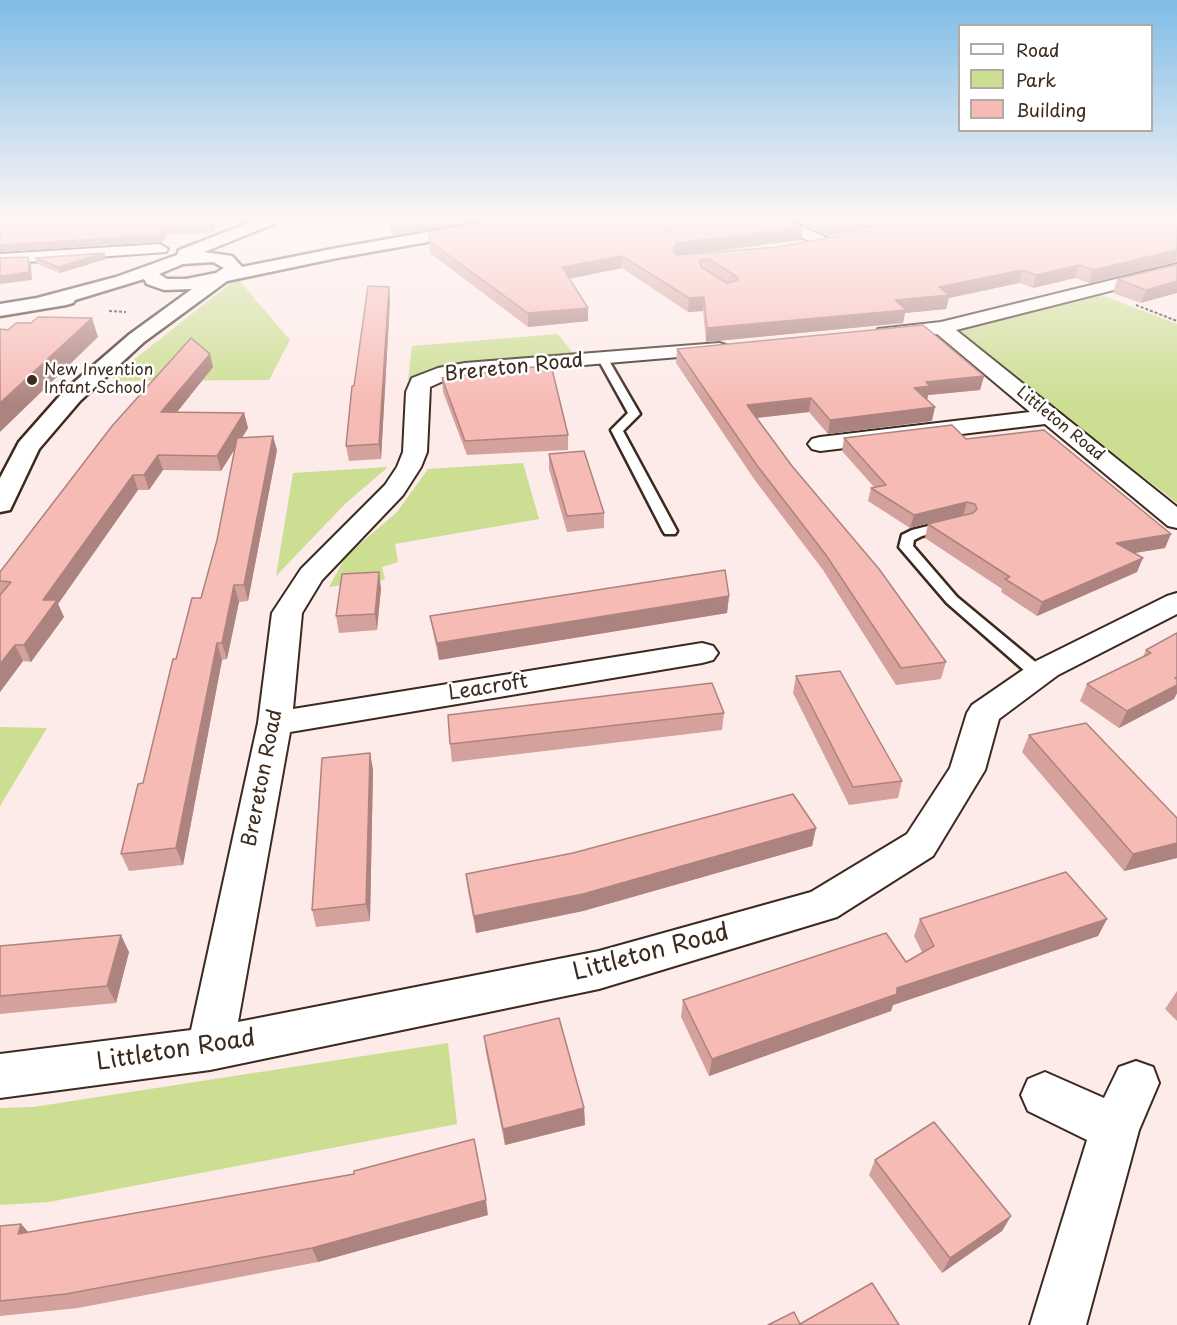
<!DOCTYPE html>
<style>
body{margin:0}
#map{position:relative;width:1177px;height:1325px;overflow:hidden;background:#fdebe9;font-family:"Playpen Sans",sans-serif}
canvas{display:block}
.legend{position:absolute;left:958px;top:24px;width:195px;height:108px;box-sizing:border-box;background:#fff;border:2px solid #b1aaa5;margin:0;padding:8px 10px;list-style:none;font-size:18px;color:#3b2a1e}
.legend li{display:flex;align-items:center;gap:12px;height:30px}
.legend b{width:30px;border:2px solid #b1aaa5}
</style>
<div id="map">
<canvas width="1177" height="1325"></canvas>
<ul class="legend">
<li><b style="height:8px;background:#fff"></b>Road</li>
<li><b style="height:16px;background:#cbde92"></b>Park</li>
<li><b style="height:16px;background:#f7bbb5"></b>Building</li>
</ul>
</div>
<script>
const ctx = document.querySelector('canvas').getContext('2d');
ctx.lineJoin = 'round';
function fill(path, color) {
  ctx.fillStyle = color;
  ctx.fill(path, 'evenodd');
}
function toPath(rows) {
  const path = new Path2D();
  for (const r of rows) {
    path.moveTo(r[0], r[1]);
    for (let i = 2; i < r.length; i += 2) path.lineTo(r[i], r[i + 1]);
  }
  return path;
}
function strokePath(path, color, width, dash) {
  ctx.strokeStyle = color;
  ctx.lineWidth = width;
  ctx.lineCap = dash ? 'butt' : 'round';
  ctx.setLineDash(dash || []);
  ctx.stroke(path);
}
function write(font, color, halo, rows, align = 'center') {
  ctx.font = font + ' "Playpen Sans",sans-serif';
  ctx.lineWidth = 5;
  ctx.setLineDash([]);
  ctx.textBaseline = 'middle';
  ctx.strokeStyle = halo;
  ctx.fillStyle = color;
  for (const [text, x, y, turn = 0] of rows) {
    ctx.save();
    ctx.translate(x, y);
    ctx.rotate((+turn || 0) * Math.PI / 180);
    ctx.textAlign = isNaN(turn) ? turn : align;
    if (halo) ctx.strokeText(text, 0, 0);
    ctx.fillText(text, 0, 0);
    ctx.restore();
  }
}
fill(toPath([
 [237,278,290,340,269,380,117,381,112,377],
 [1099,294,1177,324,1177,503,956,332],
 [558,334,575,356,450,363,408,380,412,346],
 [523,463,539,519,395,544,398,562,382,567,385,580,329,587,346,556,397,512,428,469],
 [388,467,346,503,276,576,293,473],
 [0,727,47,728,0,806],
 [448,1043,457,1124,49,1202,0,1205,0,1108,33,1107]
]), '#cbde92');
const service = toPath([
 [652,220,673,220,655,224,662,230,658,232,643,223,652,220],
 [603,356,608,359,640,414,623,431,677,531,675,534,665,534,663,531,611,430,628,413,598,359,603,356],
 [948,521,953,522,955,525,953,528,922,536,914,540,913,546,957,597,1045,670,1047,674,1045,678,1033,678,947,603,899,547,902,535,912,530,948,521]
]);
const minor = toPath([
 [769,220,789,220,831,240,833,243,825,248,819,246,772,223,769,220],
 [160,244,168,249,166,252,0,264,0,254,160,244],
 [1177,264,1177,274,956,330,1177,507,1177,528,1168,526,1045,424,820,451,812,449,808,444,812,439,820,437,1030,412,937,334,885,339,878,337,875,333,878,329,941,322,1177,264],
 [719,343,726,345,729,349,726,353,465,375,450,378,430,387,427,452,421,467,403,495,322,580,302,613,293,709,702,643,713,646,718,653,713,660,702,663,290,732,238,1022,599,951,811,892,907,834,950,768,967,713,972,705,1036,661,1167,596,1177,593,1177,614,1058,675,999,719,985,770,933,856,837,917,599,989,210,1070,0,1098,0,1054,191,1030,258,723,272,613,301,569,385,485,397,467,403,452,406,392,412,378,438,368,465,363,719,343],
 [1136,1061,1153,1067,1159,1083,1139,1130,1086,1325,1030,1325,1087,1140,1028,1111,1021,1095,1028,1079,1045,1072,1104,1098,1119,1067,1136,1061]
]);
const primary = toPath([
 [256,220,278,220,276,223,204,252,232,256,242,267,337,248,496,220,531,220,523,225,337,258,227,281,144,342,80,401,39,449,10,510,0,512,0,478,19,442,64,391,130,334,192,289,164,290,147,284,144,279,75,300,73,303,66,305,0,316,0,304,37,298,116,277,177,255,179,250,256,220],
 [213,262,224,268,216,273,186,279,167,279,159,274,183,264,213,262]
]);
strokePath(service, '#3b2a1e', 5);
strokePath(minor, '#3b2a1e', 4);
strokePath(primary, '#3b2a1e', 5);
strokePath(toPath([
 [1136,305,1177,321],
 [109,311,126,312]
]), '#3b2a1e', 2, [3, 2]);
fill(service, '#fff');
fill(minor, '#fff');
fill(primary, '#fff');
fill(toPath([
 [0,220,217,220,213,233,166,235,164,241,161,242,0,252],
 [341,220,483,220,392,236,390,222,342,225],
 [661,220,788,220,801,240,682,255,1177,220,1177,262,1089,283,1075,278,1033,288,1019,283,949,298,946,309,905,313,903,323,706,342,703,311,688,312,622,268,569,279,588,321,528,327,430,253,429,232,661,225],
 [794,220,913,220,827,236],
 [104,253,106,259,60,273,37,264,35,258],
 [1177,265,1141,303,1113,293,1117,279],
 [389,287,390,300,381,459,349,461,346,446,354,386],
 [677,349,984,376,980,390,928,395,927,400,932,421,828,434,809,412,757,418,792,466,946,662,941,679,896,685,823,570,754,479,676,363],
 [210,354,213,367,177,412,244,413,248,428,242,438,277,450,248,601,239,602,227,659,222,660,183,865,129,871,121,854,143,783,176,659,201,598,217,540,236,447,221,471,163,470,149,490,138,490,58,604,64,617,31,662,23,661,0,692,0,572],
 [442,378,568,435,568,450,467,455,443,392],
 [844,438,966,439,1165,548,1134,553,1137,572,1037,616,1001,592,1002,589,925,538,928,524,964,515,910,528,868,501,871,488,874,487,842,451],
 [549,454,604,513,604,528,567,532,549,469],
 [381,588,377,630,339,633,336,616],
 [729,596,727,613,439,660,433,632,430,616],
 [1177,633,1177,693,1174,699,1119,728,1080,701,1087,684,1143,657,1146,650],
 [796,676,902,781,898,798,849,805,793,693],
 [724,713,722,730,452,762,450,744],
 [1029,735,1177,818,1177,858,1124,871,1022,752],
 [370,753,373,770,370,921,316,927,312,910],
 [816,828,812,846,583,911,476,933,468,891,466,874],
 [920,919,1107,919,1098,936,893,1005,891,1011,709,1076,681,1017,683,1000,906,962,922,952,914,936],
 [0,946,129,952,116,1003,0,1014],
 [1177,991,1177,1021,1165,1009],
 [484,1036,584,1108,585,1125,505,1145,486,1053],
 [875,1160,1011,1216,1002,1231,942,1273,869,1175],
 [488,1215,318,1262,78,1308,0,1316,0,1226,21,1224,28,1232]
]), '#d4a19c');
fill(toPath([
 [213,220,217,220,213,233,212,226],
 [414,220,483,220,392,236,390,224],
 [849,220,913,220,827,236,829,224],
 [164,228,166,235,164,241,161,242,0,252,0,245],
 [803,228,801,240,676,256,673,250,676,243],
 [1177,250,1176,262,1089,283,1093,270],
 [104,253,106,259,60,273,58,267],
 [622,256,622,268,562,280,562,267],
 [28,257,31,264,32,280,0,284,0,276],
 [1079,265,1075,278,1033,288,1036,275],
 [1022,270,1019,283,949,298,946,309,905,313,903,323,706,342,707,328,895,300,939,287],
 [1177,281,1177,293,1141,303,1146,290],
 [389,287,390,300,381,459,379,444],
 [704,297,703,311,688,312,689,298],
 [588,308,588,321,528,327,528,313],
 [92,318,98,337,0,432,0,403],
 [210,354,213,367,165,427,161,412],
 [984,376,980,390,928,395,927,400,914,388,926,382],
 [811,398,809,412,746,419,747,405],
 [935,407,932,421,828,434,830,420],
 [244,413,248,428,221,471,217,456],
 [273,436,277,450,248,601,244,585],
 [158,455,163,470,149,490,144,475],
 [133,475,138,490,58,604,64,617,31,662,24,645,43,600],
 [967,502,963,515,910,528,914,515],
 [1171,534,1165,548,1111,557,1116,543],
 [1143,558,1137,572,1037,616,1042,602],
 [379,572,381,588,377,630,375,614],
 [234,585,239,602,227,659,222,643],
 [729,596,727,613,439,660,437,643],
 [217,643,222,660,183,865,176,848],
 [15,645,23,661,0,692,0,664],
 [1177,677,1177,693,1174,699,1119,728,1127,711],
 [370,753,373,770,370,921,366,904],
 [816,828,812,846,583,911,476,933,474,916],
 [1177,843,1177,858,1124,871,1133,854],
 [1107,919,1098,936,893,1005,891,1011,709,1076,712,1059,897,988],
 [121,935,129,952,116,1003,107,986],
 [584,1108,585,1125,505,1145,503,1129],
 [486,1200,488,1215,318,1262,312,1248],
 [1011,1216,1002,1231,942,1273,950,1258],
 [21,1224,34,1238,18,1234]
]), '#ad837f');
const building = toPath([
 [0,220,213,220,212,226,164,228,162,234,159,235,0,245,0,220],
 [390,220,414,220,390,224,390,220],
 [496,220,653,220,667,230,676,229,676,222,672,220,788,220,803,228,676,243,673,250,676,255,778,247,927,220,1177,220,1177,250,1093,270,1079,265,1036,275,1022,270,939,287,949,295,895,300,906,310,707,328,704,297,689,298,622,256,562,267,588,308,528,313,429,241,429,232,496,220],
 [709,259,737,277,738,280,727,283,701,267,700,260,709,259],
 [821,220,849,220,829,224,821,220],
 [104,253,58,267,35,258,104,253],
 [28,257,29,272,0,276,0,258,28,257],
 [1177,265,1177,281,1146,290,1117,279,1177,265],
 [368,286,389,287,379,444,346,446,352,386,354,386,368,286],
 [38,317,92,318,0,403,0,329,8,330,16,323,31,323,38,317],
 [923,325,984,376,926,382,930,386,914,388,935,407,830,420,811,398,747,405,792,466,879,569,946,662,901,668,826,555,756,464,677,349,923,325],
 [191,338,210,354,161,412,244,413,217,456,158,455,144,475,133,475,43,600,57,600,24,645,15,645,0,664,0,595,11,582,0,581,0,572,112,426,191,338],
 [551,365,568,435,465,441,442,378,551,365],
 [952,425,966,439,1044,430,1171,534,1116,543,1143,558,1042,602,1005,579,1010,577,928,524,973,513,977,509,975,504,967,502,914,515,871,488,886,485,844,438,952,425],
 [273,436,244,585,234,585,222,643,217,643,176,848,121,854,138,784,143,783,173,659,176,659,192,598,201,598,217,540,237,438,273,436],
 [584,451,604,513,567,516,549,454,584,451],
 [725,570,729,596,437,643,430,616,725,570],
 [379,572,375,614,336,616,342,574,379,572],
 [1177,633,1177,677,1175,678,1177,679,1177,685,1127,711,1087,684,1151,653,1146,650,1177,633],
 [840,671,902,781,853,787,796,676,840,671],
 [712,683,724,713,450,744,448,715,712,683],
 [1086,723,1177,818,1177,843,1133,854,1029,735,1086,723],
 [370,753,366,904,312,910,322,758,370,753],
 [793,794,816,828,583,894,474,916,466,874,573,853,793,794],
 [1066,872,1107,919,897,988,897,994,712,1059,683,1000,886,933,906,962,934,946,920,919,1066,872],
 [121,935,107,986,0,996,0,946,121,935],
 [559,1018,584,1108,503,1129,484,1036,559,1018],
 [934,1122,1011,1216,950,1258,875,1160,934,1122],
 [474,1139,486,1200,312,1248,66,1294,0,1301,0,1226,21,1224,18,1234,354,1174,354,1171,474,1139],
 [872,1283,899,1325,768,1325,794,1312,800,1324,872,1283]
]);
fill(building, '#f7bbb5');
strokePath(building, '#ad837f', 1.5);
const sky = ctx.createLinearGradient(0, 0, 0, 405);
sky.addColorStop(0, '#7fbce6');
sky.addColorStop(0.54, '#fef6f5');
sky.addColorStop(1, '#fef6f500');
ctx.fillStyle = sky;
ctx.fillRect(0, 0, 1177, 405);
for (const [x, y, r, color] of [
 [32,380,6,"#3b2a1e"]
]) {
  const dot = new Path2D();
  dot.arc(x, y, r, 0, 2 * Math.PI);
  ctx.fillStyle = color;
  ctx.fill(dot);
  strokePath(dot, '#fff', 2);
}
write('16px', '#3b2a1e', '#fff', [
 ["New Invention",44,371],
 ["Infant School",44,389]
], 'left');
write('16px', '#3b2a1e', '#fff', [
 ["Littleton Road",1060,424,39]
]);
write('20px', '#3b2a1e', '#fff', [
 ["Brereton Road",514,368,-6],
 ["Leacroft",488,688,-9],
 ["Brereton Road",263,778,-79]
]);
write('24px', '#3b2a1e', '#fff', [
 ["Littleton Road",651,953,-15],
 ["Littleton Road",176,1051,-9]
]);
</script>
